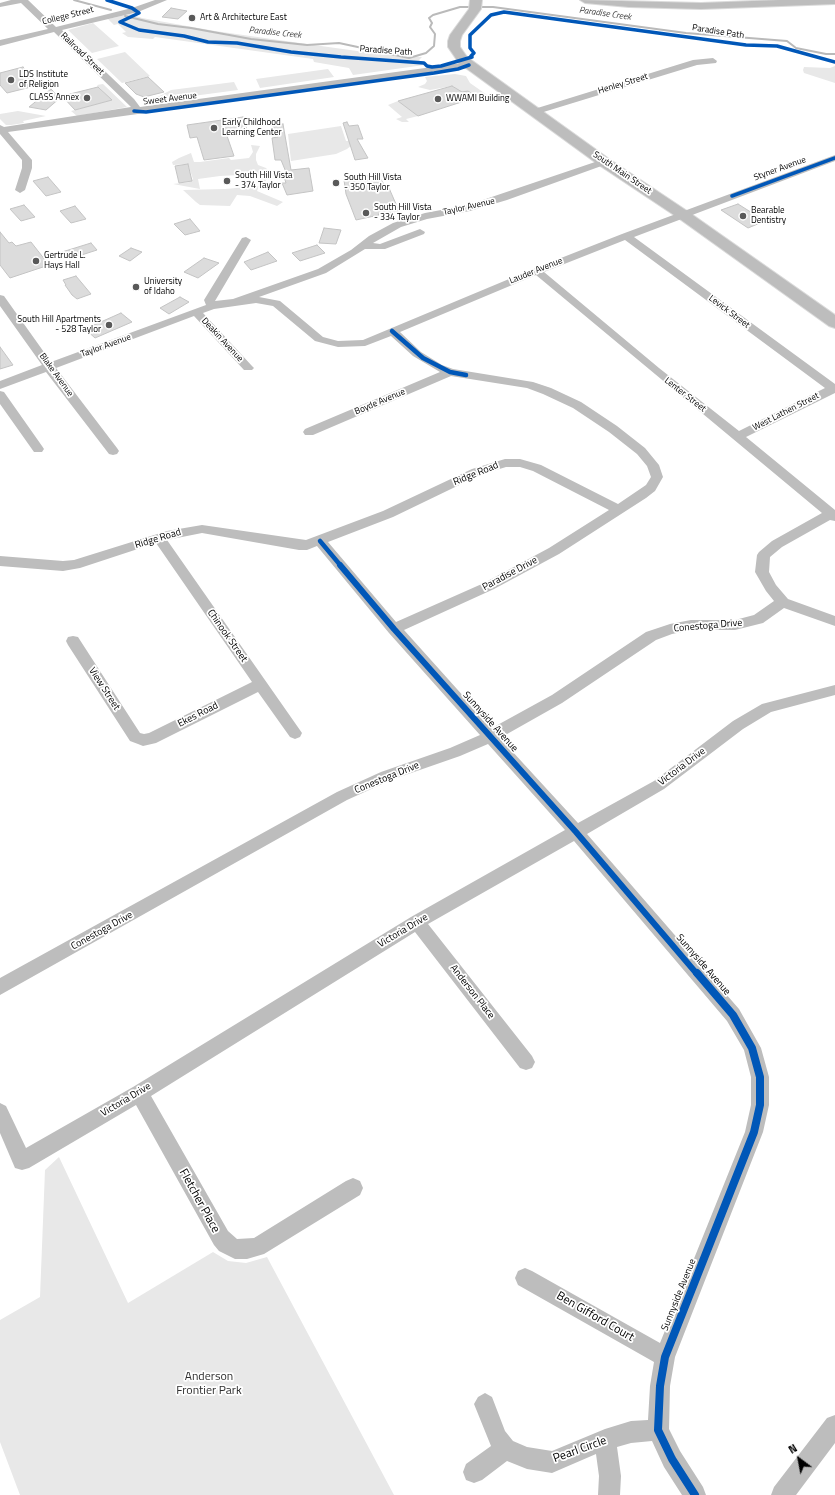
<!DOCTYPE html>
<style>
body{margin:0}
#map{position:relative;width:835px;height:1495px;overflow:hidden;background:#fff;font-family:"Titillium Web",sans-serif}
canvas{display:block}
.north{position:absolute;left:779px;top:1439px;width:40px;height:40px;-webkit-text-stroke:3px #fff;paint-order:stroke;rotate:328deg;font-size:11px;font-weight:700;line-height:16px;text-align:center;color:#000}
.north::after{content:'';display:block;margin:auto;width:14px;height:18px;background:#000;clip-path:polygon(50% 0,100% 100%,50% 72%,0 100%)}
</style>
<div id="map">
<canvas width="835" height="1495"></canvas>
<div class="north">N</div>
</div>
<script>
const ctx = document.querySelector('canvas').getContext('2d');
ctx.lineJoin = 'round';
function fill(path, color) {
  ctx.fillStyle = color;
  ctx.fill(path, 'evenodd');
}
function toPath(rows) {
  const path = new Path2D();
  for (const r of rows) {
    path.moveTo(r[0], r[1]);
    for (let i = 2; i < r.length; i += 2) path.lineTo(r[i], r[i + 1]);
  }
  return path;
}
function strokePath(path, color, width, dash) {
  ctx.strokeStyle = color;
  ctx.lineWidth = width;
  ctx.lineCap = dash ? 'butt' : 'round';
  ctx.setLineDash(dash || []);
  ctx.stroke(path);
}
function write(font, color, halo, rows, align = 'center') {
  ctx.font = font + ' "Titillium Web",sans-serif';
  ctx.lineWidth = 3.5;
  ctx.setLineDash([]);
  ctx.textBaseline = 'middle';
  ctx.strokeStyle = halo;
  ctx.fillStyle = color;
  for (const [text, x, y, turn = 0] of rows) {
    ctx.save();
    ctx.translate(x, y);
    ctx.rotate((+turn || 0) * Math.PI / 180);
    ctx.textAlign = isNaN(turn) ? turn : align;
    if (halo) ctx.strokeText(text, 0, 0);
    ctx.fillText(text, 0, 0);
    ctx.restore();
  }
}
fill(toPath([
 [130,14,142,18,215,31,321,46,379,54,422,57,419,60,424,65,353,75,349,68,314,62,313,59,155,37,153,39,128,37,122,33,126,32,118,24,114,25,108,19],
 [93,23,119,46,92,53,68,30],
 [125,52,150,76,122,83,97,59],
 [835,66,835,83,804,73,803,70,804,67,830,68],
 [328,69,334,77,260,88,256,79],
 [455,74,466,76,470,83,490,97,481,99,468,91,462,92,452,86,430,90,418,87,425,84,427,81,425,77],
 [234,82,238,90,148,102,171,90],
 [103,84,127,107,77,116,71,111,111,100,97,85],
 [398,101,418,116,406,119,409,122,402,122,396,119,402,117,388,105],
 [18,111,46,116,23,121,24,123,11,125,6,125,0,119,0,114],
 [341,126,346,141,357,141,347,149,336,154,291,161,288,134],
 [251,145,260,146,256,154,256,160,258,165,266,168,272,175,263,183,258,174,220,176,198,179,200,189,173,184,190,182,193,179,188,164,173,165,172,162,179,158,191,153,194,162,200,162,229,158,231,160,249,158,253,152],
 [259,186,257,191,283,202,277,206,250,196,237,195,230,206,200,205,196,202,183,190,225,189],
 [59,1157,128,1303,213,1252,228,1261,246,1263,267,1257,394,1495,20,1495,0,1442,0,1320,40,1297,45,1170]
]), '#e8e8e8');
strokePath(toPath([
 [74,0,111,10],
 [125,16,158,24,191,28,251,39,307,45,339,43,409,58,426,53,434,46,435,34,430,27,432,23,429,18,433,15,460,7,493,7,686,33,787,41,796,48,826,54,835,54]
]), '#bababa', 2);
const building = toPath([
 [171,8,187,11,178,19,162,17,171,8],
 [23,67,39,85,7,93,0,85,0,73,23,67],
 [148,77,164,92,144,97,136,94,125,83,148,77],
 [452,86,462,92,468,91,477,97,418,116,398,101,452,86],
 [98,87,112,100,75,110,62,96,98,87],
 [51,89,60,98,46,110,29,107,51,89],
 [243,117,247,130,226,133,234,156,204,160,197,137,190,138,187,125,243,117],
 [347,122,349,126,358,125,363,139,357,139,368,158,355,160,343,123,347,122],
 [283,124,291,170,309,168,313,191,287,195,282,183,286,183,284,177,288,177,281,160,275,160,272,138,278,137,273,126,283,124],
 [188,164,192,181,179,183,175,166,188,164],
 [378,174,386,188,389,188,399,211,378,214,379,215,356,220,346,194,344,180,378,174],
 [48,177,61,192,46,196,33,181,48,177],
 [738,204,765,221,748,228,721,210,738,204],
 [24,205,35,217,21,221,10,209,24,205],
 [75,206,86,219,71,223,60,211,75,206],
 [190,219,200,231,185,235,174,224,190,219],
 [324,228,341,230,336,244,319,243,324,228],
 [0,232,9,243,12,242,16,246,31,242,49,265,10,278,0,265,0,232],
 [91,243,97,250,69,259,62,252,91,243],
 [317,245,325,253,300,261,292,253,317,245],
 [131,248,142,252,130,261,119,256,131,248],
 [268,252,277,261,251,270,244,262,268,252],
 [204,258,219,263,198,278,184,272,204,258],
 [76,276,91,294,77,299,72,295,65,285,66,285,63,280,76,276],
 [180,297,189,302,169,314,160,308,180,297],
 [121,313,132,322,95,338,85,329,121,313],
 [0,347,13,365,0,369,0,347]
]);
fill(building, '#dcdcdc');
strokePath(building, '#c4c4c4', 1);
const major = toPath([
 [580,0,701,3,779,0,835,0,835,4,701,9,629,7,585,3,580,0]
]);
const highway = toPath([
 [470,0,482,0,481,9,462,35,460,41,460,47,467,57,609,159,687,211,835,315,835,328,829,326,677,217,599,165,459,63,448,47,448,41,450,35,469,9,470,0]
]);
strokePath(major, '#dbdbdb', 2);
strokePath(highway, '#dbdbdb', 2);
fill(toPath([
 [11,0,28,0,56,27,132,8,155,0,167,0,138,12,62,30,134,99,140,107,469,62,473,65,469,68,8,132,32,160,32,168,25,190,20,193,15,190,22,168,22,160,0,134,0,125,4,127,131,107,54,32,0,46,0,40,48,29,21,3,0,7,0,3,11,0],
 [713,58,717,61,716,63,697,65,537,114,534,115,529,112,531,110,693,60,713,58],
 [835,155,835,161,634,237,835,384,835,393,746,437,835,510,835,521,830,520,782,547,770,557,769,572,776,585,788,599,835,616,835,626,784,608,763,623,735,630,691,630,672,634,656,640,562,703,500,738,578,823,654,781,733,721,762,704,835,685,835,695,771,712,743,729,664,789,587,834,739,1009,761,1048,769,1077,769,1105,763,1132,675,1357,670,1386,669,1429,680,1451,703,1487,706,1495,682,1495,664,1467,652,1441,631,1443,617,1447,621,1476,620,1495,598,1495,599,1476,596,1454,552,1473,527,1469,507,1461,482,1480,474,1483,466,1480,463,1472,466,1464,491,1446,474,1404,478,1397,485,1393,492,1397,505,1431,513,1441,527,1447,552,1451,605,1429,631,1421,648,1420,650,1386,654,1362,518,1285,515,1278,518,1271,525,1268,532,1271,660,1343,745,1132,751,1105,751,1077,744,1050,727,1021,574,841,428,924,532,1056,535,1062,532,1068,526,1070,520,1068,415,932,151,1096,228,1231,237,1239,254,1238,346,1181,353,1178,360,1181,363,1188,360,1195,264,1254,247,1259,235,1259,219,1251,214,1245,136,1105,29,1168,22,1170,15,1168,0,1133,0,1103,6,1106,26,1148,133,1087,411,917,565,830,488,744,460,756,391,780,347,800,0,995,0,978,337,792,381,772,450,748,480,735,389,633,317,546,307,550,299,550,202,533,167,540,302,733,300,737,295,739,290,737,258,692,156,743,143,746,138,744,130,741,68,645,66,641,68,637,73,636,78,637,140,733,144,734,149,733,252,682,156,543,80,568,63,571,0,566,0,556,63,561,74,560,167,531,202,525,306,540,383,511,472,469,505,459,520,459,541,465,618,504,646,485,651,477,647,466,637,454,609,432,573,408,543,394,527,388,451,376,313,435,305,435,303,432,305,429,440,372,413,356,391,336,365,346,338,347,315,341,273,306,256,303,214,309,203,313,252,366,254,368,252,370,244,370,194,316,56,368,117,448,119,451,117,454,113,455,109,454,46,372,0,389,0,381,42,365,0,306,0,295,4,296,51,362,206,305,204,300,242,238,246,237,251,240,215,301,233,299,318,269,351,250,369,236,393,223,425,213,468,205,601,160,607,160,609,162,607,164,507,200,470,211,427,219,401,227,373,243,380,244,420,229,425,232,424,234,385,249,365,249,326,273,259,297,280,301,323,337,338,341,363,340,533,269,622,234,835,155],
 [625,240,825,388,739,431,659,368,544,272,625,240],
 [536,275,822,513,772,541,759,552,757,555,755,572,766,591,774,601,754,615,735,620,691,620,670,624,646,632,552,695,492,728,404,630,494,589,559,554,646,498,655,491,663,477,659,465,645,448,617,426,581,402,551,388,533,382,453,369,442,365,421,352,400,332,536,275],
 [506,467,520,467,533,471,609,510,549,548,484,583,396,622,328,542,393,517,480,475,506,467],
 [0,391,4,392,42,446,44,449,42,452,34,452,0,404,0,391],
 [835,1415,835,1443,796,1495,771,1495,774,1487,827,1418,835,1415]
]), '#bdbdbd');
fill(major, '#bdbdbd');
fill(highway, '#bdbdbd');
strokePath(toPath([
 [107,0,132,8,139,13,120,22,139,30,184,36,208,42,237,43,291,52,341,57,424,63,427,66,432,67,441,66,472,57,471,56,474,53,470,48,470,35,491,15,504,12,746,45,777,46,835,62],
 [134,111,146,112,434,73,458,69,469,65],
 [732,196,835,158]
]), '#0057b8', 3.5);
strokePath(toPath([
 [392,331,423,358,450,372,466,375],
 [320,541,341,566]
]), '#0057b8', 4.5);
strokePath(toPath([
 [340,565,394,629,576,832,697,974]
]), '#0057b8', 6);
strokePath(toPath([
 [695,1495,672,1459,658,1430,660,1386,665,1357,754,1132,760,1105,760,1077,752,1048,733,1015,697,973]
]), '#0057b8', 8);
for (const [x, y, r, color] of [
 [192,18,4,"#595959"],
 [11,80,4,"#595959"],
 [87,98,4,"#595959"],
 [438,99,4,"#595959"],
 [214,128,4,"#595959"],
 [227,181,4,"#595959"],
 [336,183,4,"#595959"],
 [366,213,4,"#595959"],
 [743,216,4,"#595959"],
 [36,261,4,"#595959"],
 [136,287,4,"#595959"],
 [109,325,4,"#595959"]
]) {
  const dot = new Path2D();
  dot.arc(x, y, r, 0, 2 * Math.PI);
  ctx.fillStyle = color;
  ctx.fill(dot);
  strokePath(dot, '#fff', 1.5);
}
write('italic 9px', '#3e3e3e', '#fff', [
 ["Paradise Creek",605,14,8],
 ["Paradise Creek",275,33,6]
]);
write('9px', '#000', '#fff', [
 ["College Street",68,16,-14],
 ["Paradise Path",718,32,9],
 ["Paradise Path",386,51,4],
 ["Railroad Street",82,54,44],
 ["Henley Street",623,84,-17],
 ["Sweet Avenue",170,99,-7],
 ["Styner Avenue",780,169,-20],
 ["South Main Street",622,173,34],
 ["Taylor Avenue",469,207,-13],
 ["Lauder Avenue",536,271,-22],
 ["Levick Street",729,312,37],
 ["Deakin Avenue",222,340,47],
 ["Taylor Avenue",106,346,-20],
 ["Blake Avenue",56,375,54],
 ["Lenter Street",685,395,38],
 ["Boyde Avenue",380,402,-23],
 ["West Lathen Street",786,412,-27]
]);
write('9px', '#000', '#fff', [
 ["Art & Architecture East",200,18],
 ["LDS Institute",19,75],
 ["of Religion",19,85],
 ["CLASS Annex",79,98,"right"],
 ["WWAMI Building",446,99],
 ["Early Childhood",222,123],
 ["Learning Center",222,133],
 ["South Hill Vista",235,176],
 ["- 374 Taylor",235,186],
 ["South Hill Vista",344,178],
 ["- 350 Taylor",344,188],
 ["South Hill Vista",374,208],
 ["- 334 Taylor",374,218],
 ["Bearable",751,211],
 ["Dentistry",751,221],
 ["Gertrude L.",44,256],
 ["Hays Hall",44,266],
 ["University",144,282],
 ["of Idaho",144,292],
 ["South Hill Apartments",101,320,"right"],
 ["- 528 Taylor",101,330,"right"]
], 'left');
write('10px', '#000', '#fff', [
 ["Ridge Road",476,474,-22],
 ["Ridge Road",158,539,-17],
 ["Paradise Drive",510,574,-28],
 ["Conestoga Drive",708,626,-5],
 ["Chinook Street",227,636,55],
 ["View Street",104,689,57],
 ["Ekes Road",198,715,-27],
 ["Sunnyside Avenue",490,722,48],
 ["Victoria Drive",682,767,-37],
 ["Conestoga Drive",387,778,-22],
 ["Conestoga Drive",102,931,-29],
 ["Victoria Drive",403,931,-31],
 ["Sunnyside Avenue",703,965,49],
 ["Anderson Place",472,992,52],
 ["Victoria Drive",126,1100,-31],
 ["Sunnyside Avenue",679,1295,-68]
]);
write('12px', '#000', '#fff', [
 ["Fletcher Place",199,1201,61],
 ["Ben Gifford Court",595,1317,30],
 ["Pearl Circle",580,1450,-20]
]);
write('12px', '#2d2d2d', '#fff', [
 ["Anderson",209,1377],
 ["Frontier Park",209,1391]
]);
</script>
